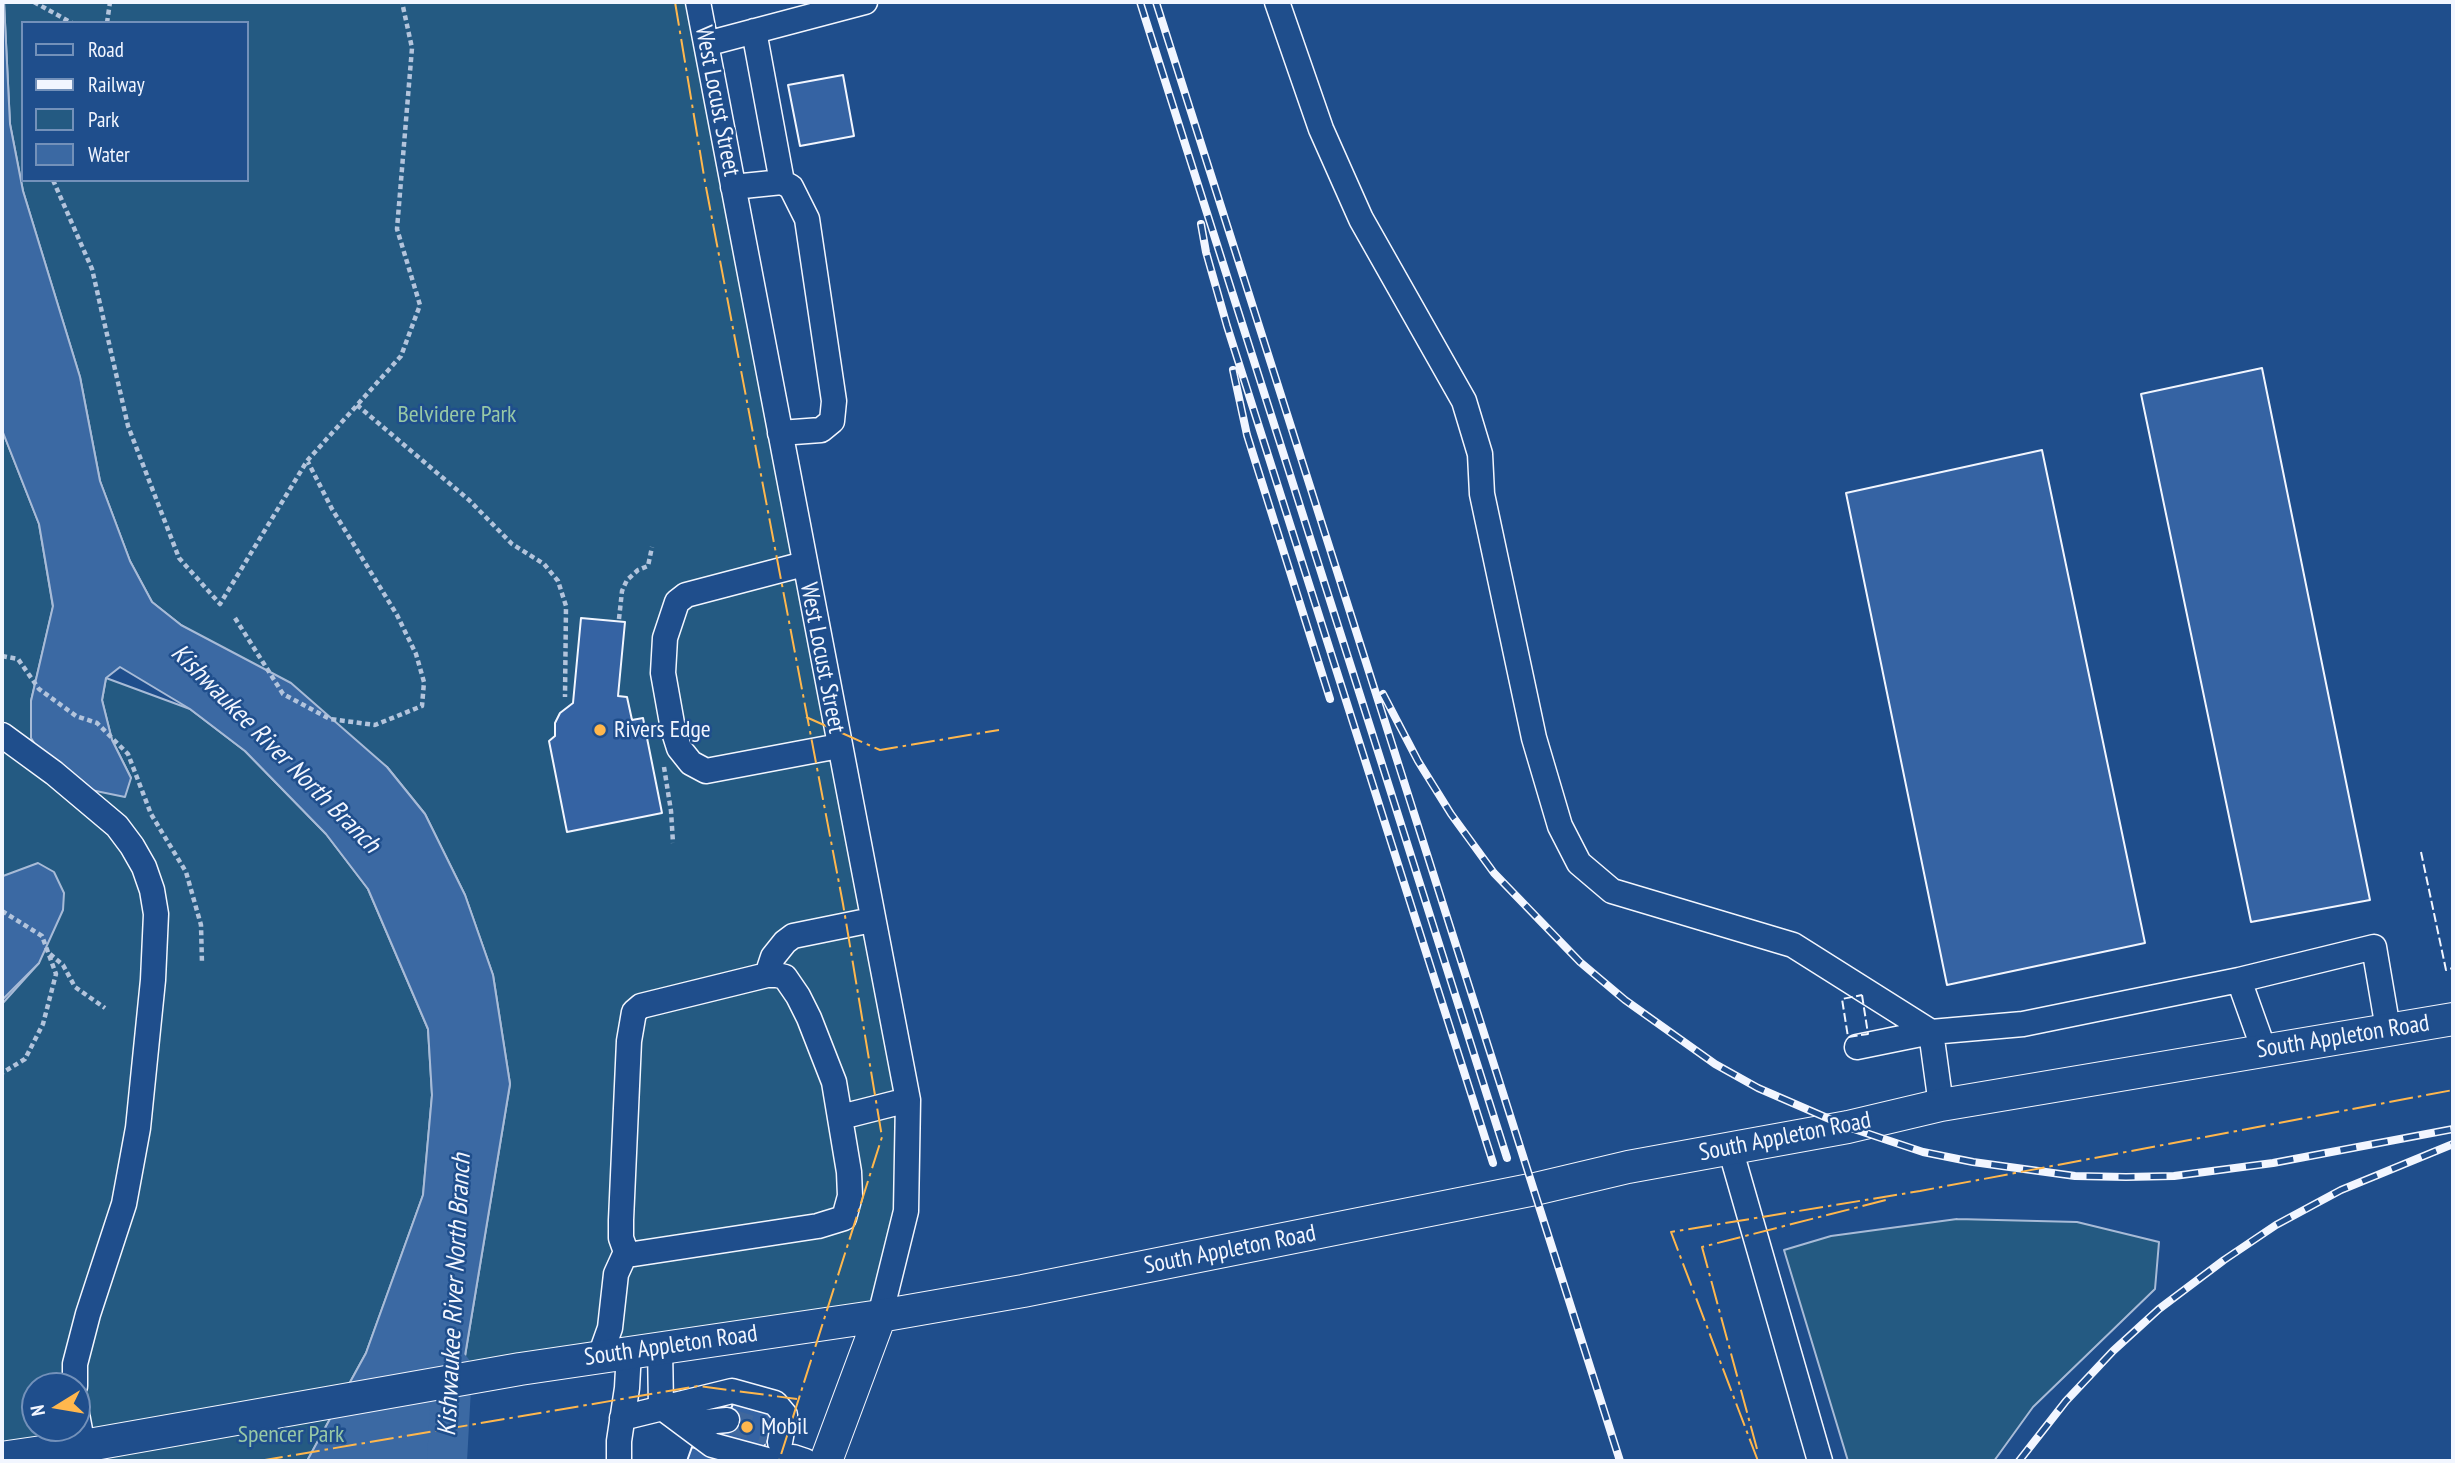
<!DOCTYPE html>
<style>
body{margin:0}
#map{position:relative;width:2455px;height:1463px;overflow:hidden;background:#1f4e8c;font-family:"PT Sans Narrow",sans-serif}
canvas{display:block}
.frame{position:absolute;inset:0;border:4px solid #f2f6ff;pointer-events:none}
.legend{position:absolute;left:21px;top:21px;width:228px;height:161px;box-sizing:border-box;background:#1f4e8c;border:2px solid #7391ba;margin:0;padding:9px 12px;list-style:none;font-size:21px;color:#f2f6ff}
.legend li{display:flex;align-items:center;gap:14px;height:35px}
.legend b{width:35px;border:2px solid #7391ba}
.north{position:absolute;left:21px;top:1372px;width:70px;height:70px;box-sizing:border-box;background:#1f4e8c;border:2px solid #7391ba;border-radius:50%;rotate:259deg;font-size:19px;font-weight:700;line-height:28px;text-align:center;color:#f2f6ff}
.north::after{content:'';display:block;margin:auto;width:24px;height:32px;background:#ffb74d;clip-path:polygon(50% 0,100% 100%,50% 72%,0 100%)}
</style>
<div id="map">
<canvas width="2455" height="1463"></canvas>
<div class="frame"></div>
<ul class="legend">
<li><b style="height:9px;background:#1f4e8c"></b>Road</li>
<li><b style="height:9px;background:#f2f6ff"></b>Railway</li>
<li><b style="height:19px;background:#245a82"></b>Park</li>
<li><b style="height:19px;background:#3b69a3"></b>Water</li>
</ul>
<div class="north">N</div>
</div>
<script>
const ctx = document.querySelector('canvas').getContext('2d');
ctx.lineJoin = 'round';
function fill(path, color) {
  ctx.fillStyle = color;
  ctx.fill(path, 'evenodd');
}
function toPath(rows) {
  const path = new Path2D();
  for (const r of rows) {
    path.moveTo(r[0], r[1]);
    for (let i = 2; i < r.length; i += 2) path.lineTo(r[i], r[i + 1]);
  }
  return path;
}
function strokePath(path, color, width, dash) {
  ctx.strokeStyle = color;
  ctx.lineWidth = width;
  ctx.lineCap = dash ? 'butt' : 'round';
  ctx.setLineDash(dash || []);
  ctx.stroke(path);
}
function write(font, color, halo, rows, align = 'center') {
  ctx.font = font + ' "PT Sans Narrow",sans-serif';
  ctx.lineWidth = 5;
  ctx.setLineDash([]);
  ctx.textBaseline = 'middle';
  ctx.strokeStyle = halo;
  ctx.fillStyle = color;
  for (const [text, x, y, turn = 0] of rows) {
    ctx.save();
    ctx.translate(x, y);
    ctx.rotate((+turn || 0) * Math.PI / 180);
    ctx.textAlign = isNaN(turn) ? turn : align;
    if (halo) ctx.strokeText(text, 0, 0);
    ctx.fillText(text, 0, 0);
    ctx.restore();
  }
}
const green = toPath([
 [4,2,698,2,908,1100,906,1211,880,1316,462,1374,510,1084,493,975,465,895,425,814,387,767,181,625,152,602,130,561,100,481,80,377,23,191,10,124,4,2],
 [23,23,247,23,247,180,23,180,23,23],
 [2,430,39,524,53,607,31,701,131,778,112,740,102,700,106,678,190,709,245,751,326,834,368,889,428,1029,432,1095,423,1195,366,1353,307,1461,2,1461,2,1004,39,963,3,876,2,879,2,430],
 [35,1386,77,1386,77,1428,35,1428,35,1386],
 [1957,1219,2077,1222,2159,1242,2155,1289,2033,1407,1994,1461,1848,1461,1784,1250,1831,1236,1957,1219]
]);
fill(green, '#245a82');
strokePath(green, '#a8bbd7', 2);
const water = toPath([
 [2,2,4,2,10,124,23,191,80,377,100,481,130,561,152,602,181,625,291,683,387,767,425,814,465,895,493,975,510,1084,462,1374,445,1440,433,1461,307,1461,366,1353,423,1195,432,1095,428,1029,368,889,326,834,245,751,190,709,120,667,106,678,102,700,112,740,131,778,125,797,91,790,41,754,31,738,31,701,53,606,39,524,2,430,2,2],
 [38,863,54,872,64,893,63,910,39,963,2,1000,2,879,3,876,38,863]
]);
fill(water, '#3b69a3');
strokePath(water, '#a8bbd7', 2);
strokePath(toPath([
 [447,1461,452,1370]
]), '#3b69a3', 40);
const building = toPath([
 [843,75,854,136,800,146,788,85,843,75],
 [2262,368,2370,900,2251,922,2141,394,2262,368],
 [2042,450,2145,943,1947,985,1846,493,2042,450],
 [581,618,625,622,618,696,627,697,632,720,643,718,662,813,567,832,549,741,555,736,555,723,560,713,573,703,581,618],
 [735,1399,776,1412,763,1450,720,1435,735,1399],
 [692,1447,737,1461,687,1461,692,1447]
]);
fill(building, '#3563a3');
strokePath(building, '#f2f6ff', 2);
strokePath(toPath([
 [727,1420,769,1433]
]), '#3f679d', 24, [24, 12]);
const minor = toPath([
 [698,2,908,1100,906,1211,880,1316],
 [1277,2,1321,129,1361,219,1464,401,1480,454,1482,494,1534,738,1560,826,1579,863,1612,891,1793,945,1931,1032,1941,1105],
 [754,31,782,182],
 [706,44,865,2],
 [733,187,782,182,791,187,807,219,834,401,832,421,821,430,780,433],
 [804,564,686,595,677,602,665,638,663,673,673,729,679,748,691,763,706,771,839,746],
 [2,735,54,773,117,826,132,846,144,867,152,890,156,914,153,980,138,1128,124,1204,88,1314,75,1364,75,1386],
 [767,975,773,957,785,942,793,936,872,920],
 [2239,980,2264,1050],
 [1857,1047,1931,1032,2023,1024,2239,980,2374,947,2388,1029],
 [841,1117,908,1100],
 [1730,1148,1820,1461],
 [660,1347,661,1407,712,1445,771,1461,793,1457,805,1461],
 [600,1356,610,1328,616,1274,626,1252,621,1238,621,1220,629,1041,634,1012,641,1006,767,975,777,975,785,977,798,996,809,1018,834,1082,849,1172,850,1196,844,1218,818,1226,634,1254,626,1252],
 [77,1414,83,1446],
 [622,1418,732,1391,775,1403,785,1415,780,1442],
 [684,1424,727,1420],
 [619,1461,619,1441,627,1388,629,1351]
]);
const major = toPath([
 [2,1458,83,1446,520,1369,880,1316,1023,1291,1535,1189,1628,1167,1848,1127,1941,1105,2453,1019],
 [826,1461,880,1316]
]);
strokePath(minor, '#f2f6ff', 27);
strokePath(major, '#f2f6ff', 34);
strokePath(toPath([
 [34,2,72,23],
 [107,23,110,2],
 [53,180,92,269,128,426,179,558,220,604,307,461,401,356,420,305,397,229,412,48,402,2],
 [357,405,469,500,512,544,544,564,558,581,566,606,565,697],
 [235,618,283,694,330,719,375,725,422,706,424,682,416,654,397,615,332,509,308,462],
 [619,619,622,591,627,580,638,570,648,566,652,547],
 [2,656,18,659,39,689,76,716,97,723,128,754,151,814,186,872,201,925,202,964],
 [664,767,671,811,673,843],
 [2,911,42,936,56,974,43,1024,25,1059,2,1073],
 [50,954,63,965,75,987,105,1008]
]), '#b3c4dc', 4.5, [5, 3.5]);
strokePath(minor, '#1f4e8c', 24);
strokePath(major, '#1f4e8c', 32);
const rail = toPath([
 [1140,2,1507,1158],
 [1156,2,1620,1461],
 [1201,224,1206,252,1227,326,1493,1163],
 [1233,370,1247,435,1330,699],
 [1383,694,1418,761,1451,814,1494,873,1580,962,1625,1000,1715,1064,1758,1088,1848,1127,1923,1152,1973,1162,2075,1176,2126,1177,2174,1176,2273,1163,2453,1129],
 [2019,1461,2066,1401,2113,1351,2159,1309,2224,1260,2276,1225,2341,1190,2453,1144]
]);
strokePath(rail, '#f2f6ff', 8);
strokePath(rail, '#1f4e8c', 5, [16]);
strokePath(toPath([
 [2421,852,2446,970,2453,968],
 [1862,995,1868,1034,1848,1037,1842,999,1862,995]
]), '#f2f6ff', 2, [9, 3.5]);
strokePath(toPath([
 [675,2,705,182,843,904,882,1137,779,1461],
 [806,717,880,750,999,730],
 [1757,1449,1702,1247,1886,1200],
 [259,1461,698,1386,797,1399],
 [1758,1461,1671,1232,1920,1191,2453,1090]
]), '#ffb74d', 2, [24, 5, 3.5, 5]);
for (const [x, y, r, color] of [
 [600,730,7,"#ffb74d"],
 [747,1427,7,"#ffb74d"]
]) {
  const dot = new Path2D();
  dot.arc(x, y, r, 0, 2 * Math.PI);
  ctx.fillStyle = color;
  ctx.fill(dot);
  strokePath(dot, '#1f4e8c', 2.5);
}
write('24px', '#f2f6ff', '#1f4e8c', [
 ["West Locust Street",717,101,79],
 ["West Locust Street",822,658,79],
 ["South Appleton Road",2343,1037,-9],
 ["South Appleton Road",1785,1137,-11],
 ["South Appleton Road",1230,1250,-11],
 ["South Appleton Road",671,1346,-8]
]);
write('24px', '#97c8a6', '#1f4e8c', [
 ["Belvidere Park",457,415],
 ["Spencer Park",291,1435]
]);
write('24px', '#f2f6ff', '#1f4e8c', [
 ["Rivers Edge",614,730],
 ["Mobil",761,1427]
], 'left');
write('italic 26px', '#f2f6ff', '#1f4e8c', [
 ["Kishwaukee River North Branch",275,749,45],
 ["Kishwaukee River North Branch",455,1295,-87]
]);
</script>
